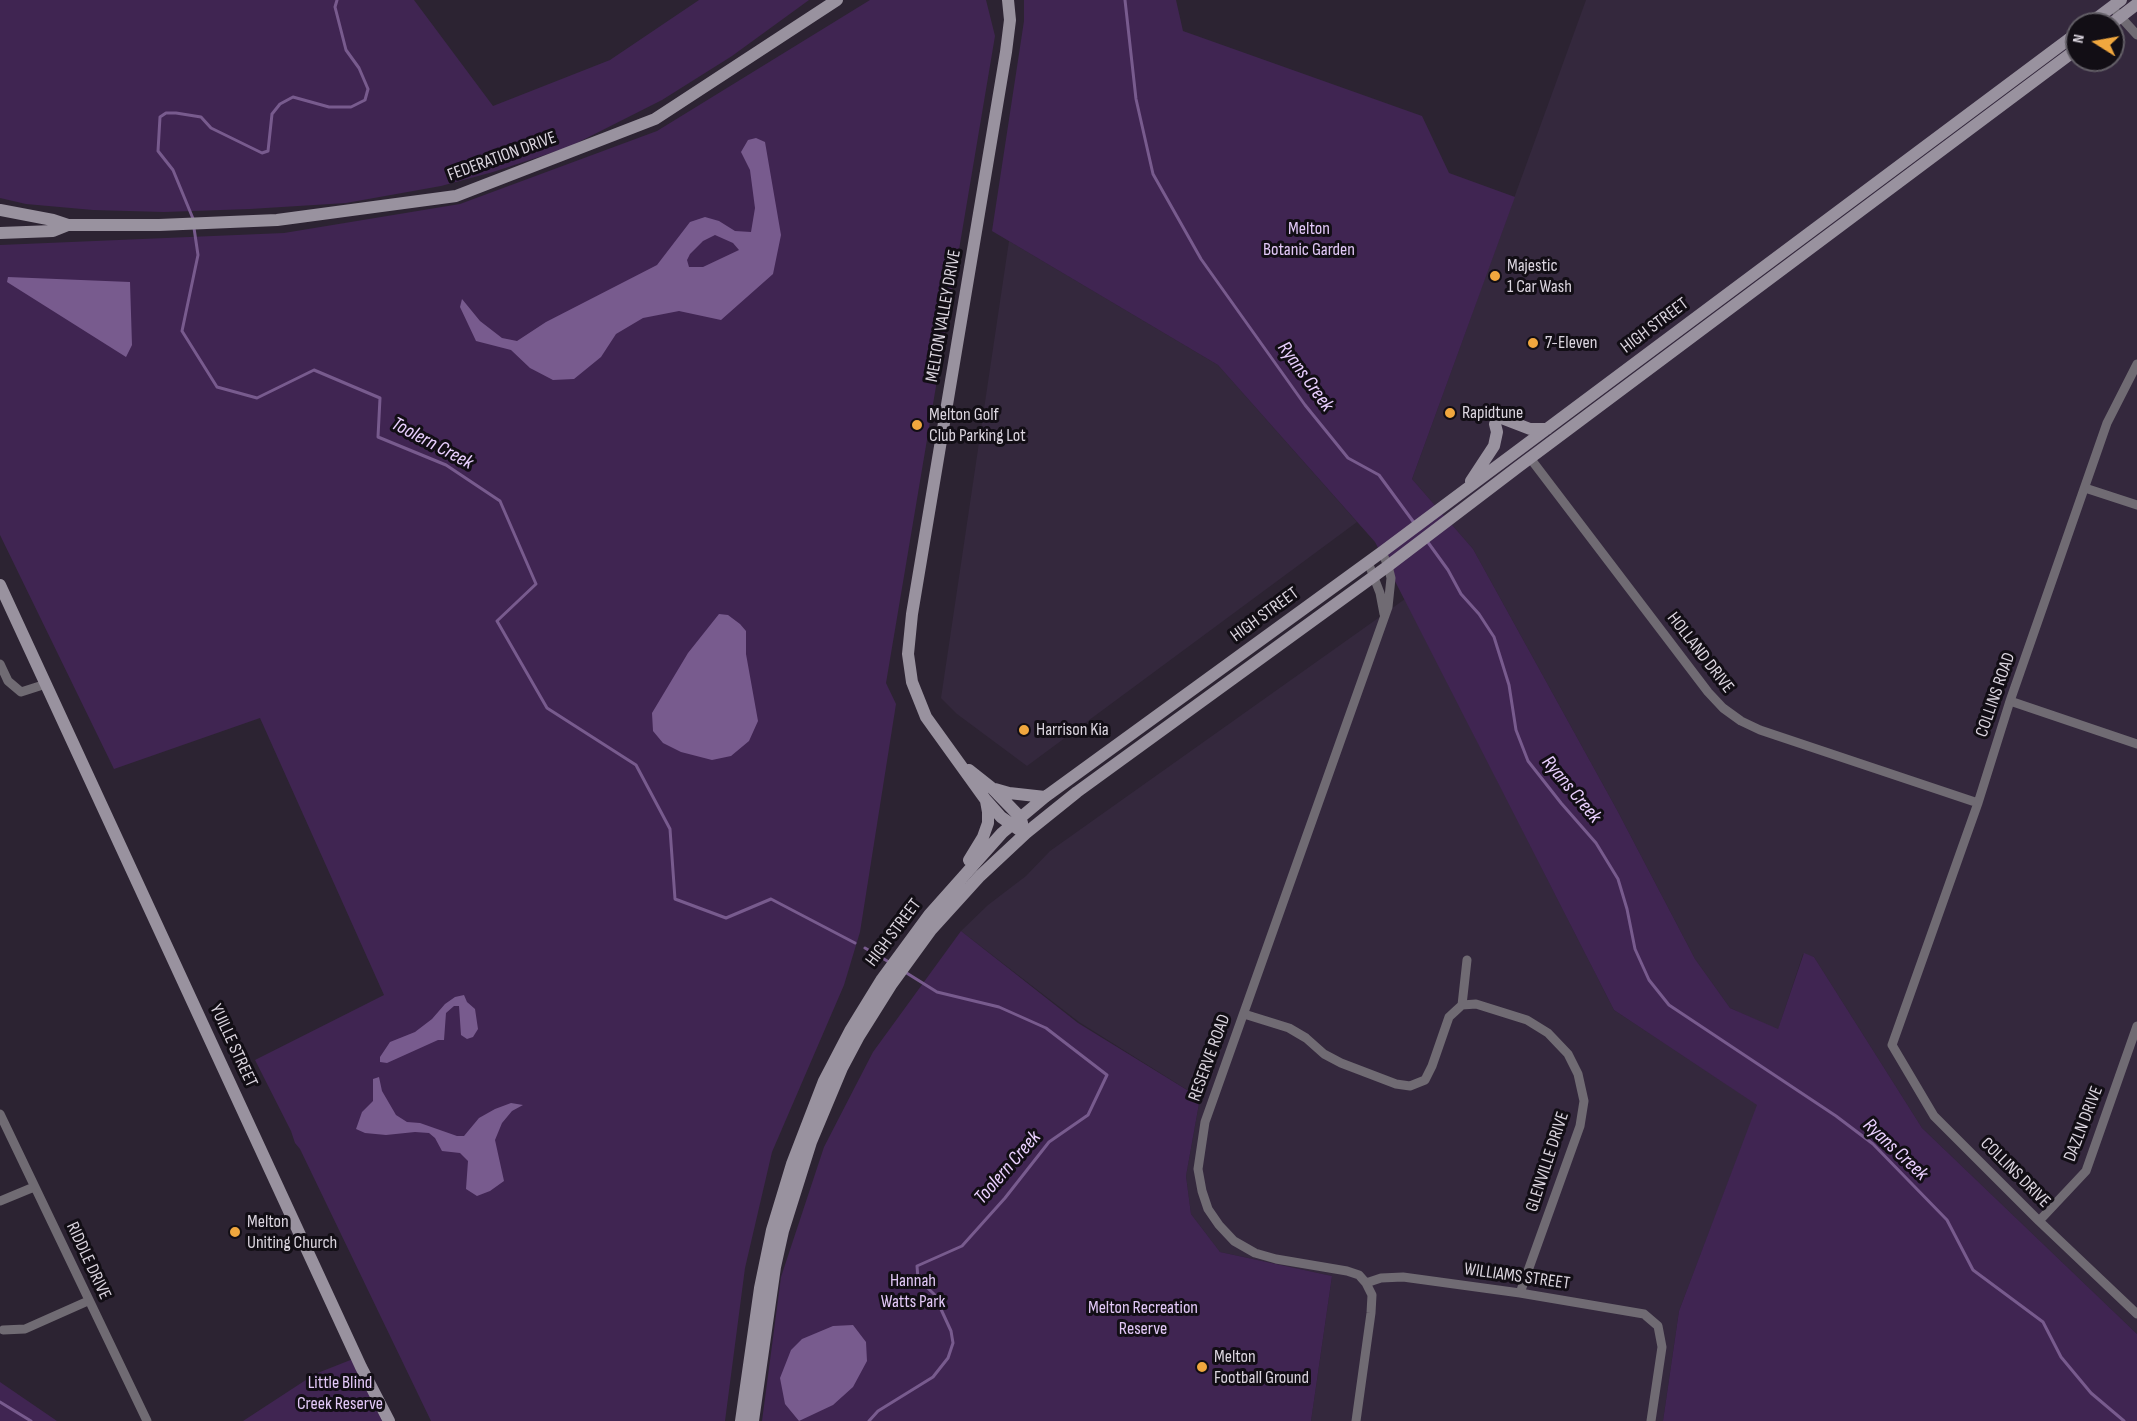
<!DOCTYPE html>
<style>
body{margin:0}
#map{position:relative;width:2137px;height:1421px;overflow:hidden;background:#2c2332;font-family:"Sofia Sans Condensed",sans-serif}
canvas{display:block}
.north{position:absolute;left:2065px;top:12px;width:60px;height:60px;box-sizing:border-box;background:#120e15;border:2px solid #625e66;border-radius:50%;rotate:281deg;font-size:16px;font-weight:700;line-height:24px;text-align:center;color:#dbd5df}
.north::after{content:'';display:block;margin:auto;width:21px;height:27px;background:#f0a73e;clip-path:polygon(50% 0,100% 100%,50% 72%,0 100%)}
</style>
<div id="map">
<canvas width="2137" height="1421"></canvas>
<div class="north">N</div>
</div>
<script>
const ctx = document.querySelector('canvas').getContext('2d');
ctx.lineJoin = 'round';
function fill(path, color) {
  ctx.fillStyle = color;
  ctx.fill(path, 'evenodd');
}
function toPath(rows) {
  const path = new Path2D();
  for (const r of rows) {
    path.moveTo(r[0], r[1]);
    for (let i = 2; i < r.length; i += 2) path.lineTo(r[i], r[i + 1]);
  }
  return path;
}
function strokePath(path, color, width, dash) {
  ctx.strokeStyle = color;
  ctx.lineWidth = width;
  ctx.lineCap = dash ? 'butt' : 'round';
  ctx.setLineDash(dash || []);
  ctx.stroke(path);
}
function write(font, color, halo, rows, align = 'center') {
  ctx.font = font + ' "Sofia Sans Condensed",sans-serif';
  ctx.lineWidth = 6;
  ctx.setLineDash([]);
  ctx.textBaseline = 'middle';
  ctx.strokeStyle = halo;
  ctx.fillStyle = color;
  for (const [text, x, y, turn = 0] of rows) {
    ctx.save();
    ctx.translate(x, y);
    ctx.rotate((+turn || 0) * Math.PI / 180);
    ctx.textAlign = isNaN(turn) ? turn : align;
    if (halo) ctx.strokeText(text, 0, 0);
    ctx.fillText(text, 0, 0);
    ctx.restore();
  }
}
fill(toPath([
 [1586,0,2137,0,2137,1334,1922,1128,1814,957,1803,954,1778,1030,1730,1008,1695,959,1617,810,1473,549,1412,479],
 [2077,24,2113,24,2113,60,2077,60],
 [1009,241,1218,365,1357,522,1027,766,957,714,941,698],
 [1405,599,1614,1010,1758,1105,1679,1311,1663,1421,1311,1421,1332,1276,1220,1252,1191,1214,1186,1176,1200,1098,1079,1022,961,931,988,905,1026,876,1050,851]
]), '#34283d');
fill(toPath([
 [0,0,414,0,493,106,610,60,699,0,809,0,732,56,662,100,569,147,493,172,441,186,346,203,250,209,164,212,93,210,26,204,0,198],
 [870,0,986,0,995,36,886,683,896,704,860,932,844,985,772,1152,745,1268,725,1421,431,1421,300,1149,295,1143,291,1131,255,1060,384,995,260,718,114,769,0,535,0,245,284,233,460,204,657,131],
 [1024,0,1176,0,1183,31,1422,116,1449,173,1515,197,1412,479,1473,549,1617,810,1695,959,1730,1008,1778,1029,1804,953,1814,957,1922,1128,2137,1334,2137,1421,1663,1421,1679,1311,1757,1105,1614,1010,1375,542,1218,365,992,231,1024,21],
 [961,931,1078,1023,1200,1098,1186,1176,1191,1214,1220,1252,1332,1276,1311,1421,762,1421,781,1277,824,1147,873,1052],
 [353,1359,385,1421,243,1421,315,1374],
 [0,1382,57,1421,0,1421]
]), '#402552');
fill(toPath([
 [756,138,765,142,781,235,773,274,721,320,679,311,643,318,616,334,601,357,574,379,553,380,530,368,511,350,476,341,460,307,462,299,480,321,502,338,517,341,546,322,657,265,690,222,705,217,719,221,735,231,751,232,755,208,750,170,741,152,748,140],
 [715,235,733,243,739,250,703,267,689,267,687,260,690,254,703,241],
 [8,277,130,282,132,345,126,357,7,282],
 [719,614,728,615,740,624,746,631,746,654,758,721,749,741,731,756,712,760,681,752,663,743,653,731,652,713,688,653],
 [464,995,467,1002,475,1009,478,1029,473,1037,467,1039,461,1035,459,1006,454,1006,446,1013,444,1040,438,1040,387,1063,380,1062,380,1057,390,1042,415,1032,432,1019,445,1004,455,997],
 [379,1077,382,1091,396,1115,407,1122,420,1123,457,1136,464,1136,479,1118,495,1109,511,1103,523,1105,512,1111,502,1123,495,1140,504,1181,490,1191,477,1196,466,1189,468,1161,460,1153,442,1151,435,1138,429,1133,415,1132,386,1135,365,1133,356,1129,362,1112,373,1101,373,1079],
 [853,1325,866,1342,867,1361,853,1387,833,1405,799,1421,785,1404,780,1378,791,1350,802,1339,833,1326]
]), '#785b8e');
strokePath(toPath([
 [1125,0,1136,99,1153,174,1201,259,1305,405,1348,458,1379,475,1415,524],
 [194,221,173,170,158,151,160,117,166,113,176,113,201,117,211,128,262,153,268,151,272,114,280,104,293,97,329,107,351,107,365,100,368,89,359,68,346,50,335,7,337,0],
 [194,228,198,255,182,331,217,387,257,398,314,370,380,398,378,437,446,465,500,501,536,584,497,621,547,708,636,765,670,829,675,899,726,918,771,899,855,943],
 [1427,541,1448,570,1461,594,1479,614,1494,637,1509,685,1516,730,1528,761,1561,803,1596,843,1618,879,1627,909,1635,949,1649,980,1669,1005,1836,1116,1873,1144,1947,1220,1973,1270,2043,1322,2061,1357,2091,1393,2124,1421],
 [865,948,889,962],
 [0,1402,31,1421],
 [869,1421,878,1411,933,1377,948,1358,953,1343,951,1331,934,1294,918,1279,917,1266,962,1246,1005,1198,1049,1142,1088,1115,1107,1075,1046,1028,999,1007,937,992,905,972]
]), '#785b8e', 3);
strokePath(toPath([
 [2117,13,2137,35],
 [2137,364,2107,423,2010,701,1978,803,1892,1045,1934,1116,2039,1221,2137,1314],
 [1530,458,1708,692,1723,708,1741,721,1760,730,1978,803],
 [2085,488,2137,505],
 [1368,562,1380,593,1384,614],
 [0,664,8,681,21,692,46,684],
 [2010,701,2137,744],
 [1462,1005,1467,960],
 [1244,1014,1289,1028,1306,1038,1324,1054,1341,1063,1396,1084,1410,1086,1425,1080,1432,1066,1449,1017,1462,1005,1476,1004,1527,1020,1548,1033,1568,1054,1578,1074,1584,1101,1580,1126,1520,1293],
 [0,1114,147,1421],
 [0,1201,34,1187],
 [2039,1221,2086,1171,2137,1026],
 [1366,1283,1381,1278,1403,1277,1520,1293,1644,1314,1658,1326,1662,1347,1651,1421],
 [3,1330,25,1329,88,1301],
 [1356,1421,1371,1313,1372,1295,1366,1283,1359,1275,1347,1271,1276,1259,1255,1253,1234,1241,1219,1225,1208,1209,1202,1191,1198,1169,1205,1122,1388,607,1391,578,1388,566,1382,552]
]), '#706b73', 9);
strokePath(toPath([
 [1008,0,1010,20,1006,52,912,614,908,654,912,682,926,717,985,799,1001,817,1018,829],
 [2089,24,2121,0],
 [2111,24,2137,4],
 [0,210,53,220,68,225,159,225,277,220,456,196,655,119,837,0],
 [0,233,53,231,68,225],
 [1504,419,1530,429,1547,429],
 [1471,481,1494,446,1497,432,1495,424],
 [0,585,361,1367,389,1421],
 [969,770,993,789,1020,817,1022,823],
 [995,789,1009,793,1045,797],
 [969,860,983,837,988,823,988,812,986,801],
 [741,1421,760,1288,772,1230,792,1164,824,1081,850,1031,882,979,929,915,1002,833,1045,797,1382,552,2077,33],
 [753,1421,775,1267,783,1231,811,1142,842,1068,859,1036,891,985,931,930,980,876,1026,833,1077,792,1388,566,1518,467,2077,49]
]), '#99929f', 12);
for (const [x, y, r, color] of [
 [1495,276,6,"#f0a73e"],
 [1533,343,6,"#f0a73e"],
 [1450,413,6,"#f0a73e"],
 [917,425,6,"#f0a73e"],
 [1024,730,6,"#f0a73e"],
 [235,1232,6,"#f0a73e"],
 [1202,1367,6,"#f0a73e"]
]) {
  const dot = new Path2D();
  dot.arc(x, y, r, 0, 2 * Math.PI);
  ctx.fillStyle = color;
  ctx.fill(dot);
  strokePath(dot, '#120e15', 2);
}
write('18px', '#dbd5df', '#120e15', [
 ["FEDERATION DRIVE",502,157,-20],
 ["MELTON VALLEY DRIVE",944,316,-80],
 ["HIGH STREET",1655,326,-37],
 ["HIGH STREET",1265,615,-36],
 ["HOLLAND DRIVE",1700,653,52],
 ["COLLINS ROAD",1996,695,-71],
 ["HIGH STREET",894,933,-53],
 ["YUILLE STREET",233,1046,65],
 ["RESERVE ROAD",1210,1058,-70],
 ["DAZLN DRIVE",2084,1124,-69],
 ["GLENVILLE DRIVE",1548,1162,-72],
 ["COLLINS DRIVE",2015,1173,45],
 ["RIDDLE DRIVE",88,1261,65],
 ["WILLIAMS STREET",1517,1277,8]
]);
write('18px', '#e2c8f7', '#120e15', [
 ["Melton",1309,229],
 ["Botanic Garden",1309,250],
 ["Hannah",913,1281],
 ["Watts Park",913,1302],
 ["Melton Recreation",1143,1308],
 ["Reserve",1143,1329],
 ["Little Blind",340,1383],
 ["Creek Reserve",340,1404]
]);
write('18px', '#dbd5df', '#120e15', [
 ["Majestic",1507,266],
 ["1 Car Wash",1507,287],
 ["7-Eleven",1545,343],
 ["Rapidtune",1462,413],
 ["Melton Golf",929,415],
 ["Club Parking Lot",929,436],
 ["Harrison Kia",1036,730],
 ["Melton",247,1222],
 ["Uniting Church",247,1243],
 ["Melton",1214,1357],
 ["Football Ground",1214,1378]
], 'left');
write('italic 20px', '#ead0ff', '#120e15', [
 ["Ryans Creek",1305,377,54],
 ["Toolern Creek",432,444,28],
 ["Ryans Creek",1571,790,50],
 ["Ryans Creek",1895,1150,43],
 ["Toolern Creek",1008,1168,-49]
]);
</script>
